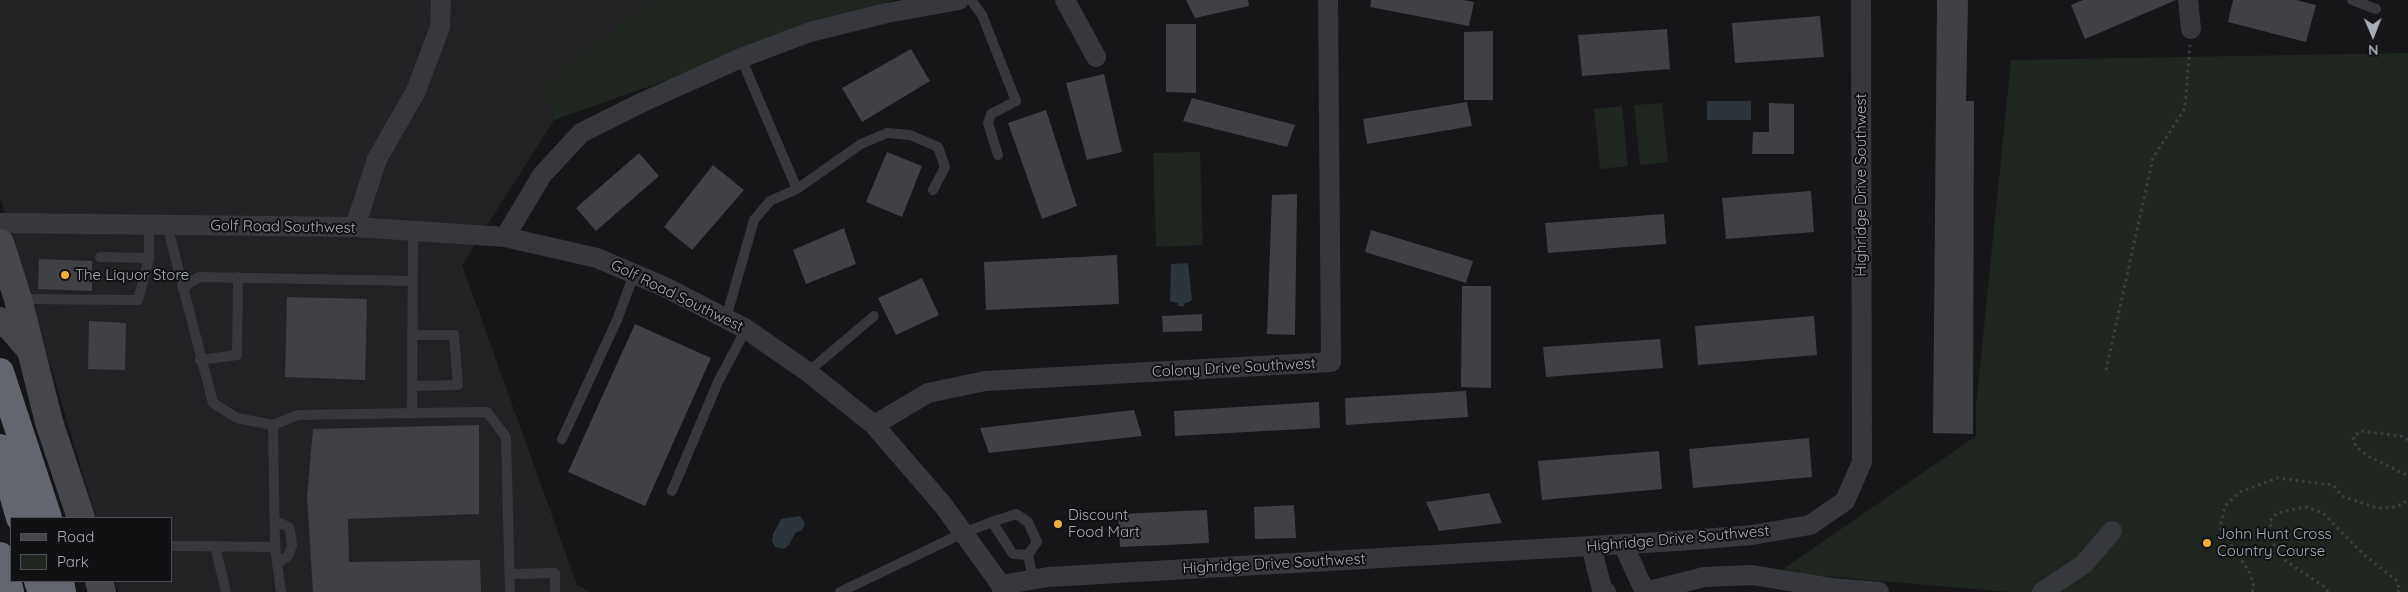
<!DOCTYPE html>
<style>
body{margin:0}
#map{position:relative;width:2408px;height:592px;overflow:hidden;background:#161618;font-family:Quicksand,sans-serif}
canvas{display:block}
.legend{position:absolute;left:10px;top:517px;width:162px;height:65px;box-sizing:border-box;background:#111113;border:1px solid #4d4f55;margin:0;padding:6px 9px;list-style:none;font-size:15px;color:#a8adb8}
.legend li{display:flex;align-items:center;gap:10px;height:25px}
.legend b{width:25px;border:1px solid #4d4f55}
.north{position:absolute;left:2348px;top:10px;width:50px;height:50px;-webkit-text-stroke:4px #111113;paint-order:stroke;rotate:179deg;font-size:14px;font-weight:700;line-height:20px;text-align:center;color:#a8adb8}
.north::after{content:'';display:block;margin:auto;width:18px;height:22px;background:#a8adb8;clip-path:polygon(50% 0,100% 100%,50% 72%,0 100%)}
</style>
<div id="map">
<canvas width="2408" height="592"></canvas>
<ul class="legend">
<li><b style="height:6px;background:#45474d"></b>Road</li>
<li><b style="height:14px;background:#1e261f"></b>Park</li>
</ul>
<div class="north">N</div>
</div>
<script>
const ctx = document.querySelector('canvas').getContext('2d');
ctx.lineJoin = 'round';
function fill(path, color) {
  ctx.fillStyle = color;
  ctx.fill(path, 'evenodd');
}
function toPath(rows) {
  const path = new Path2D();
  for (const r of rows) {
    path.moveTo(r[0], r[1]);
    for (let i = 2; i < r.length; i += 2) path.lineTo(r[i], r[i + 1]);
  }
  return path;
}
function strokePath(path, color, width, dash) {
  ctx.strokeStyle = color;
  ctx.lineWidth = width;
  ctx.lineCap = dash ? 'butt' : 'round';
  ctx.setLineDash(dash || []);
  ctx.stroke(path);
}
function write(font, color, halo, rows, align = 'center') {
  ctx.font = font + ' Quicksand,sans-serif';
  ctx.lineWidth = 4;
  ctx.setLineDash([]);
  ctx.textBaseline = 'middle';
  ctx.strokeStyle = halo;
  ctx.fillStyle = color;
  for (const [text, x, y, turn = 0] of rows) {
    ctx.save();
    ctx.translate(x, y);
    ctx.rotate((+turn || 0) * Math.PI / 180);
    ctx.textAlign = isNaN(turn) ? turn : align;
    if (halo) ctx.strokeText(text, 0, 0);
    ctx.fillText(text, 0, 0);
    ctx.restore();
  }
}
fill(toPath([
 [0,0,651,0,545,84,554,120,462,265,577,585,590,592,118,592,115,581,171,581,171,518,96,518,0,197]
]), '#222225');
fill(toPath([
 [651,0,894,0,554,120,545,84],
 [2408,53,2408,592,2009,592,1810,575,1783,569,1976,436,1976,406,2011,60],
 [1662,103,1668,162,1640,165,1634,105],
 [1622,106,1628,166,1600,169,1594,109],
 [1200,152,1203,245,1156,247,1153,153]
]), '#1e261f');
fill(toPath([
 [1707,101,1751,101,1751,120,1707,120],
 [1188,263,1192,300,1190,302,1185,303,1184,306,1178,306,1178,303,1170,301,1171,264],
 [800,516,805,523,802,530,795,533,789,545,784,549,775,547,772,541,773,534,781,519]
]), '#2c353c');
fill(toPath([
 [1186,0,1248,0,1249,6,1195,18],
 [1371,0,1463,0,1474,2,1469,26,1370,7],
 [1937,0,1968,0,1966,101,1974,101,1973,434,1933,433],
 [2083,0,2176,0,2085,39,2071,5],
 [2233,0,2296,0,2316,5,2306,42,2228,22],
 [1820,16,1824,57,1735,63,1732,23],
 [1166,24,1196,24,1196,93,1166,92],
 [1667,29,1670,69,1582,76,1578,35],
 [1493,31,1493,100,1464,100,1464,32],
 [911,49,930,81,862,122,842,88],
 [1104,74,1122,152,1087,160,1066,83],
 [1192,98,1295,125,1287,147,1183,121],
 [1467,102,1472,126,1367,144,1363,119],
 [1769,103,1794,104,1794,154,1752,154,1753,132,1769,132],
 [1046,110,1077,206,1042,219,1008,123],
 [887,152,922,166,902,217,866,202],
 [639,153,659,176,596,231,576,208],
 [713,165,744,190,692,250,664,227],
 [1811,191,1814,232,1726,239,1722,198],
 [1297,194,1295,335,1267,334,1272,195],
 [1664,214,1666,244,1548,253,1545,223],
 [844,228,856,264,806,284,793,250],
 [1371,230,1473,261,1466,283,1365,252],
 [1117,255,1119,304,986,310,984,262],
 [39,259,92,261,92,291,38,289],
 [922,278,939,315,896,335,878,298],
 [1462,286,1491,286,1491,388,1461,387],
 [287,297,367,299,365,380,285,377],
 [1202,314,1202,331,1163,332,1162,316],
 [1814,316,1817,355,1698,365,1695,326],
 [89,321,126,323,125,370,88,369],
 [635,324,711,358,645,506,568,472],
 [1660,339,1663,368,1546,377,1543,347],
 [1466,391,1468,417,1346,425,1345,398],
 [1319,402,1320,428,1175,436,1174,411],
 [1134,410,1142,436,989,453,980,428],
 [479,425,479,514,348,519,349,562,480,560,481,592,313,592,307,497,313,429],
 [1809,438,1812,477,1693,488,1689,449],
 [1659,451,1662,489,1542,500,1538,461],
 [1489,493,1502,523,1439,531,1426,502],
 [1294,505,1296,538,1255,539,1254,507],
 [1207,510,1209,543,1120,547,1118,514]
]), '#404145');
strokePath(toPath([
 [2106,370,2153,158,2185,108,2190,45],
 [2408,440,2401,436,2361,431,2353,437,2356,447,2368,456,2408,476],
 [2252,592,2254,587,2250,573,2220,528,2225,506,2240,492,2277,478,2333,485,2342,496,2377,508,2396,507,2408,500],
 [2328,592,2325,587,2286,561,2273,543,2270,521,2277,513,2306,507,2323,513,2364,555,2396,580,2400,590,2398,592]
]), '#3d3f44', 3, [2.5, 4]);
strokePath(toPath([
 [971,0,982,15,1016,101,991,114,988,123,998,155],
 [2352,0,2376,9],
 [741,58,797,189],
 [167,225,213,403,237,418,273,425,298,415,412,413,413,231],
 [100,257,149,258],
 [182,288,199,277,413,281],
 [19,299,138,300,149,258,149,225],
 [726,318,754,220,770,201,797,189,861,144,887,133,910,135,938,147,945,167,933,190],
 [200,360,237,355,238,277],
 [808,372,874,316],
 [412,386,458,385,454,335,412,335],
 [412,413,487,412,506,437,510,592],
 [273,425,275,547,281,592],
 [562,439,617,320,634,274],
 [672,491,718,382,746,329],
 [275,521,289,527,291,536,292,546,288,556,277,564],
 [992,522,1016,514,1028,522,1037,542,1028,555],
 [171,546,275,547],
 [215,546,226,592],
 [510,574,555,573,555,592],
 [840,592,963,533,992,522,1013,554,1028,555,1033,579]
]), '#37383d', 10);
strokePath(toPath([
 [1065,0,1096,57],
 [2188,0,2191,29],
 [0,223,355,227,505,237,597,258,667,288,746,329,808,372,874,425,943,505,1001,585,1003,592],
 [355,227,377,159,416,91,440,27,441,0],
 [505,237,542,175,581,133,643,102,741,58,810,32,887,13,959,0],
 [874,425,928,393,985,381,1331,362,1328,0],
 [1623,544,1645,592],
 [1591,546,1602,589,1606,592],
 [1001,585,1048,577,1678,541,1752,535,1810,525,1845,501,1862,462,1861,0],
 [1645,592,1704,577,1752,575,1833,588,1879,592],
 [2042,592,2084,564,2112,531]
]), '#37383d', 20);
strokePath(toPath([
 [0,243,18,299,49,422,81,518],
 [0,321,10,326,30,349],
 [99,581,102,592]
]), '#45474d', 28);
strokePath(toPath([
 [0,372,48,518],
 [0,448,20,518],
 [0,556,10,592],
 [38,581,42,592],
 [60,581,62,592]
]), '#63666e', 28);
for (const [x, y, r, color] of [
 [65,275,5,"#f2b134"],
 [1058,524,5,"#f2b134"],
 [2207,543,5,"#f2b134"]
]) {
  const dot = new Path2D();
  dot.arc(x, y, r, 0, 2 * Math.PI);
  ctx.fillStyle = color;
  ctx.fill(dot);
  strokePath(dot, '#111113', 2);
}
write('15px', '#a8adb8', '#111113', [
 ["Highridge Drive Southwest",1861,185,-90],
 ["Golf Road Southwest",283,227,1],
 ["Golf Road Southwest",677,296,26],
 ["Colony Drive Southwest",1234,368,-3],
 ["Highridge Drive Southwest",1678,539,-5],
 ["Highridge Drive Southwest",1274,564,-3]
]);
write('15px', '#a8adb8', '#111113', [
 ["The Liquor Store",75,275],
 ["Discount",1068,515],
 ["Food Mart",1068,532],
 ["John Hunt Cross",2217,534],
 ["Country Course",2217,551]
], 'left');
</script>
